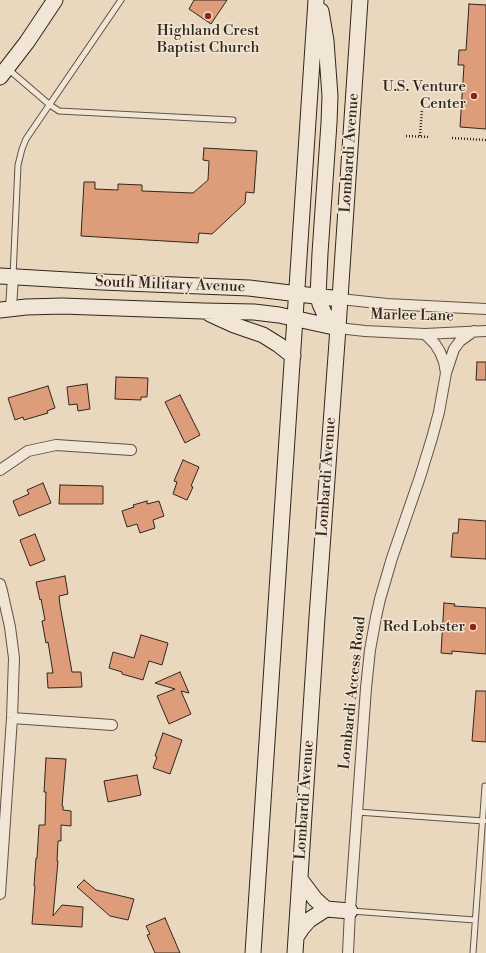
<!DOCTYPE html>
<style>
body{margin:0}
canvas{display:block;background:#ead8be}
</style>
<canvas width="486" height="953"></canvas>
<script>
const ctx = document.querySelector('canvas').getContext('2d');
ctx.lineJoin = 'round';
function fill(path, color) {
  ctx.fillStyle = color;
  ctx.fill(path, 'evenodd');
}
function toPath(rows) {
  const path = new Path2D();
  for (const r of rows) {
    path.moveTo(r[0], r[1]);
    for (let i = 2; i < r.length; i += 2) path.lineTo(r[i], r[i + 1]);
  }
  return path;
}
function strokePath(path, color, width, dash) {
  ctx.strokeStyle = color;
  ctx.lineWidth = width;
  ctx.lineCap = dash ? 'butt' : 'round';
  ctx.setLineDash(dash || []);
  ctx.stroke(path);
}
function write(font, color, halo, rows, align = 'center') {
  ctx.font = font + ' "Libre Bodoni",serif';
  ctx.lineWidth = 3;
  ctx.setLineDash([]);
  ctx.textBaseline = 'middle';
  ctx.strokeStyle = halo;
  ctx.fillStyle = color;
  for (const [text, x, y, turn = 0] of rows) {
    ctx.save();
    ctx.translate(x, y);
    ctx.rotate((+turn || 0) * Math.PI / 180);
    ctx.textAlign = isNaN(turn) ? turn : align;
    if (halo) ctx.strokeText(text, 0, 0);
    ctx.fillText(text, 0, 0);
    ctx.restore();
  }
}
const building = toPath([
 [194,0,227,0,211,24,189,9,194,0],
 [469,4,486,5,486,129,460,127,464,65,458,65,459,50,466,50,469,4],
 [204,148,257,151,254,193,246,192,245,203,212,234,199,233,198,243,81,236,84,182,95,182,95,189,118,190,118,184,142,185,142,191,193,193,208,180,209,161,203,160,204,148],
 [477,362,486,362,486,380,476,380,477,362],
 [116,377,148,378,147,397,141,397,141,400,115,399,116,377],
 [87,384,90,409,78,411,77,404,69,405,67,387,87,384],
 [48,386,55,408,47,411,48,413,24,420,23,417,15,420,8,398,48,386],
 [180,395,200,435,185,443,165,402,180,395],
 [183,460,199,467,191,486,193,487,187,500,173,494,177,482,174,481,183,460],
 [43,483,51,503,19,516,13,501,29,494,27,490,43,483],
 [60,485,103,486,103,504,59,504,60,485],
 [147,501,147,504,159,501,164,516,153,520,155,528,140,533,137,524,127,527,122,511,134,507,133,505,147,501],
 [459,519,486,521,486,559,451,557,453,533,458,533,459,519],
 [35,534,45,560,30,566,20,540,35,534],
 [65,576,68,594,59,596,60,605,72,672,81,672,82,687,48,688,47,673,53,673,48,642,46,643,42,621,45,620,41,599,40,600,36,582,65,576],
 [444,603,455,604,454,606,486,608,486,654,452,651,452,654,441,653,444,603],
 [141,635,168,643,162,665,149,661,143,680,122,674,122,672,109,668,113,652,134,658,141,635],
 [180,672,189,693,181,691,191,714,169,724,157,696,175,689,155,683,180,672],
 [476,691,486,691,486,742,472,741,476,691],
 [163,733,182,740,170,774,153,768,157,757,155,756,163,733],
 [46,758,66,759,62,806,63,806,63,810,71,811,71,826,61,825,61,841,58,841,57,861,58,861,53,916,62,905,83,907,82,927,32,924,35,886,34,886,36,858,37,858,39,825,45,825,46,792,44,792,46,758],
 [137,775,141,795,108,802,104,781,137,775],
 [84,880,96,890,134,899,128,920,110,916,77,887,84,880],
 [165,918,180,953,155,953,147,935,150,934,146,926,165,918]
]);
fill(building, '#de9d7a');
strokePath(building, '#32251d', 1);
const lane = toPath([
 [8,69,50,105,59,111,233,120],
 [13,276,18,165,22,149,26,139,121,0],
 [357,812,484,821],
 [351,911,475,920],
 [473,953,485,786]
]);
const street = toPath([
 [340,299,387,304,486,309],
 [11,308,13,277],
 [338,328,365,331,425,334,486,331],
 [425,334,435,344,440,352,444,362,446,373],
 [0,470,28,451,56,445,131,450],
 [0,584,2,591,10,627,14,658,12,718,0,894],
 [12,718,112,725],
 [348,953,350,911,366,688,370,650,376,617,380,599,392,558,420,477,432,438,439,412,446,373,454,349,460,341,474,331]
]);
const secondary = toPath([
 [321,11,326,41,330,96,329,123,320,253,318,296,320,304,325,315,330,321,338,328],
 [0,77,27,42,55,0],
 [0,276,102,282,249,288,340,299],
 [0,310,26,307,62,306,203,311,254,312,279,315,338,328],
 [210,314,234,325,263,335,279,345,293,356],
 [300,879,315,899,326,909],
 [296,937,302,928,309,920,326,909,350,911],
 [253,953,316,0],
 [295,953,317,617,338,328,360,0]
]);
strokePath(lane, '#605245', 7);
strokePath(street, '#605245', 12);
strokePath(secondary, '#32251d', 17);
strokePath(toPath([
 [406,136,430,137],
 [420,136,422,109],
 [452,138,486,140]
]), '#32251d', 2.5, [1, 2]);
strokePath(lane, '#f1e6d5', 5);
strokePath(street, '#f1e6d5', 10);
strokePath(secondary, '#f1e6d5', 15);
for (const [x, y, r, color] of [
 [208,16,4,"#8f2418"],
 [474,96,4,"#8f2418"],
 [473,627,4,"#8f2418"]
]) {
  const dot = new Path2D();
  dot.arc(x, y, r, 0, 2 * Math.PI);
  ctx.fillStyle = color;
  ctx.fill(dot);
  strokePath(dot, '#f1e6d5', 1.5);
}
write('15px', '#32251d', '#f1e6d5', [
 ["Highland Crest",208,31,"center"],
 ["Baptist Church",208,48,"center"],
 ["U.S. Venture",466,87],
 ["Center",466,104],
 ["Red Lobster",465,627]
], 'right');
write('15px', '#32251d', '#f1e6d5', [
 ["Lombardi Avenue",350,153,-86],
 ["South Military Avenue",170,285,2],
 ["Marlee Lane",412,316,1],
 ["Lombardi Avenue",327,477,-86],
 ["Lombardi Access Road",353,693,-84],
 ["Lombardi Avenue",305,800,-86]
]);
</script>
